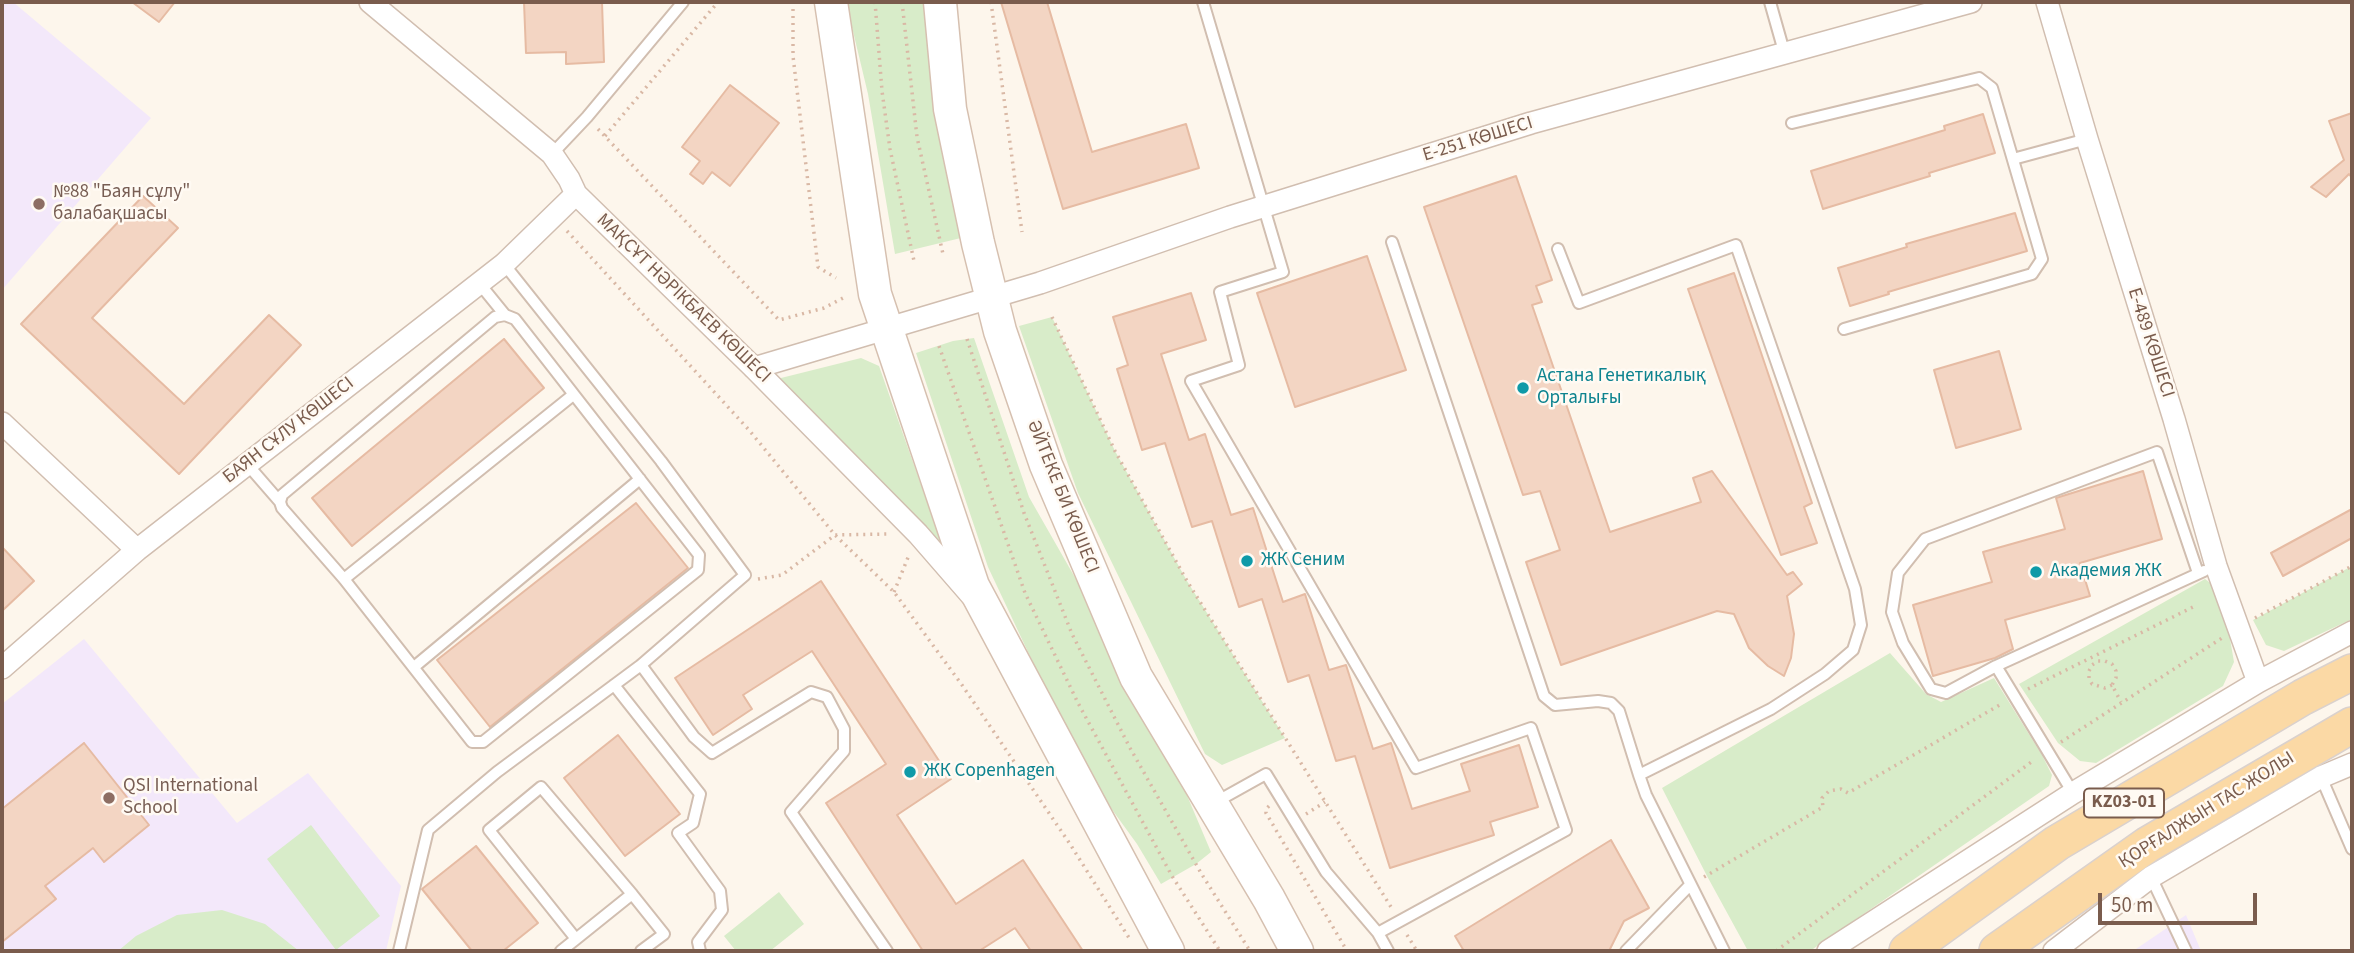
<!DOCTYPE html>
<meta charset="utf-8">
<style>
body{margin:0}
#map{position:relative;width:2354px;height:953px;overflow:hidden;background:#fdf6ec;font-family:"Source Sans 3",sans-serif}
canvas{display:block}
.frame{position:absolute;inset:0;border:4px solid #7a5c4d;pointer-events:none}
.scale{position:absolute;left:2098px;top:893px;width:159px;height:32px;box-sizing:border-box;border:4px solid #7a5c4d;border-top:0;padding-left:9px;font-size:21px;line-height:24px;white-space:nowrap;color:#7a5c4d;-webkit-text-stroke:5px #fffaf3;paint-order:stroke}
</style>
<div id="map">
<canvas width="2354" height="953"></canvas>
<div class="frame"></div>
<div class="scale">50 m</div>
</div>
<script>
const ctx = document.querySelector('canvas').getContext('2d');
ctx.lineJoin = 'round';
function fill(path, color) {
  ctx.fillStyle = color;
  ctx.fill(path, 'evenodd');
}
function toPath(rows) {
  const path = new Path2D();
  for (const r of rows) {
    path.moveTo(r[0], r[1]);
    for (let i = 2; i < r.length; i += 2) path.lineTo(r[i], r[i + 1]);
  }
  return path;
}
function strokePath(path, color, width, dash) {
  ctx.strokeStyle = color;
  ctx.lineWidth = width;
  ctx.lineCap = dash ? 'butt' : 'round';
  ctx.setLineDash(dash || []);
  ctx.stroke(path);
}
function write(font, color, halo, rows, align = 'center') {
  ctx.font = font + ' "Source Sans 3",sans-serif';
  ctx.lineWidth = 5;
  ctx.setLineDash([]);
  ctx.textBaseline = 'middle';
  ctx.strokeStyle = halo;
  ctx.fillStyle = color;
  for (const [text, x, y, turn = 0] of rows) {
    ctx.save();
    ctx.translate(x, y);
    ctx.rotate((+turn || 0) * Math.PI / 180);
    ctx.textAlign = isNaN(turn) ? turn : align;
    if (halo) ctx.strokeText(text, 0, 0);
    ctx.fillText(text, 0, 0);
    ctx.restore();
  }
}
fill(toPath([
 [2,2,13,2,151,118,2,290],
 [84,639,237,823,308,773,401,886,386,951,2,951,2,704],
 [2186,915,2201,951,2133,951]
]), '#f3e8fa');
fill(toPath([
 [846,2,924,2,951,179,965,237,895,254,868,94],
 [1052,317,1115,451,1187,581,1285,738,1222,765,1205,754,1078,493,1019,326],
 [974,338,1029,497,1081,588,1169,753,1211,852,1196,864,1161,884,1137,844,1084,771,988,567,916,353,953,341],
 [861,358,879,366,944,550,777,379],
 [2352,566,2352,619,2284,651,2266,645,2253,620],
 [2205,579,2213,585,2229,633,2234,662,2223,686,2096,763,2080,761,2058,743,2019,684],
 [1890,653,1926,694,1941,702,1994,678,2042,755,2052,775,2049,786,1810,951,1748,951,1707,876,1662,788],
 [311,825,380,916,336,950,267,859],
 [779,892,804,924,770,951,736,951,724,936],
 [222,910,265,924,299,951,118,951,136,936,177,915]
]), '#d8ecc9');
const building = toPath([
 [132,2,175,2,159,22,132,2],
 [524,2,602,2,604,62,566,64,566,52,526,53,524,2],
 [1001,2,1047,2,1092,152,1186,124,1199,168,1063,209,1001,2],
 [730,85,779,123,730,186,712,172,703,184,690,174,700,161,682,147,730,85],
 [2352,113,2352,178,2349,174,2326,197,2311,187,2344,160,2329,121,2352,113],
 [1983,114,1995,153,1929,173,1930,176,1823,209,1811,171,1945,130,1944,126,1983,114],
 [1516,176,1552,280,1536,286,1542,302,1532,305,1610,532,1701,502,1693,478,1712,471,1787,575,1793,572,1802,584,1787,596,1794,634,1791,658,1784,676,1768,666,1749,648,1734,614,1717,611,1561,665,1526,562,1560,550,1540,491,1523,495,1424,207,1516,176],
 [143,196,178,228,92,318,184,404,269,315,301,345,179,474,21,324,143,196],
 [2015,213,2027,251,1888,292,1889,294,1850,306,1838,268,1907,247,1906,244,2015,213],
 [1367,256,1406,370,1295,407,1257,293,1367,256],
 [1734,273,1812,503,1804,507,1817,543,1781,555,1688,289,1734,273],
 [1191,293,1206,340,1161,354,1189,440,1205,434,1231,515,1253,508,1283,602,1305,594,1329,670,1346,665,1373,749,1391,743,1412,809,1470,791,1461,764,1519,745,1538,807,1490,822,1494,835,1390,868,1355,756,1336,761,1309,675,1288,682,1262,599,1239,607,1212,521,1192,527,1165,443,1142,450,1117,369,1128,365,1113,317,1191,293],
 [504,339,544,388,352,546,312,498,504,339],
 [1999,351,2021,429,1956,448,1934,370,1999,351],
 [2143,471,2162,539,2080,563,2090,596,2005,620,2013,649,1995,658,1933,676,1913,605,1992,582,1983,552,2065,529,2056,498,2143,471],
 [636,503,688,568,490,727,437,660,636,503],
 [2352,509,2352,538,2283,576,2271,553,2352,509],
 [2,547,34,581,2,611,2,547],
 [821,581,951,779,897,815,956,904,1023,860,1083,951,1031,951,1015,928,979,951,923,951,826,803,886,764,812,651,743,695,752,709,713,735,675,678,821,581],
 [618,735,680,814,625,856,564,778,618,735],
 [84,743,149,825,104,862,93,848,45,886,56,899,2,942,2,809,84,743],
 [1611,840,1649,908,1624,921,1609,951,1464,951,1455,936,1611,840],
 [476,846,538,923,503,951,472,951,422,889,476,846]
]);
fill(building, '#f3d5c3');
strokePath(building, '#e6bba3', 2);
const lane = toPath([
 [1203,2,1283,272,1220,292,1239,365,1191,381,1416,768,1531,728,1566,830,1378,933,1326,872,1266,774,1214,803],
 [1770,2,1785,55],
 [1792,123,1979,78,1992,88,2042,259,2032,274,1844,329],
 [552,154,587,117,683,2],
 [2013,159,2087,139],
 [1392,242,1544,696,1555,705,1598,701,1611,703,1619,711,1639,775],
 [1558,249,1579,303,1736,245,1855,589,1861,625,1853,650,1825,674,1771,709,1639,775,1646,795,1724,951],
 [479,283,505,315,515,319,699,555,698,570,483,742,472,742,344,579,282,508,280,502,282,495,495,317,505,315],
 [247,464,280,502],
 [344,579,573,395],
 [641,665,694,737,712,753,811,692,827,697,844,729,844,751,791,812,887,951],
 [1996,666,1946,693,1931,689,1903,643,1892,612,1898,573,1925,539,2157,452,2198,573],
 [414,667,640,479],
 [614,685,700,794,693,823,678,833,720,891,722,910,698,942,700,951],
 [2321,777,2352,849],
 [2073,793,1996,666,2204,571],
 [2151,877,2186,951],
 [632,894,664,934,641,951],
 [1378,933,1388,951],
 [399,951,428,830,497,772,641,665,745,575,661,461,504,264],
 [561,951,576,939,632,894,541,787,489,830,576,939],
 [1626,951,1690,885]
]);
const street = toPath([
 [370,2,552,154,569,179,576,194,754,368,918,534,971,595],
 [2047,2,2087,139,2174,419,2216,566,2258,682],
 [754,368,1040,283,1230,217,1531,123,1971,2],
 [2,423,137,550],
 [2,668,137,550,504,264,576,194],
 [1828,951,2073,793,2258,682,2352,632],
 [2054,951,2151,877,2321,777,2352,764]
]);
const secondary = toPath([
 [831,2,875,294,973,586,1168,951],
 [940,2,950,109,978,243,1000,331,1046,465,1136,677,1269,899,1297,951]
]);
const primary = toPath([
 [1907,951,2057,843,2303,697,2352,672],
 [1997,951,2147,845,2352,725]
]);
strokePath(lane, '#d1beb0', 14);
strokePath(street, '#d1beb0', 24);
strokePath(secondary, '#d6c0b0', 35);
strokePath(primary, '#dad1cd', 38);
strokePath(toPath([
 [793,2,793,56,818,267,836,278],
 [875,2,882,91,890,149,914,261],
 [902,2,917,137,943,254],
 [991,2,1022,232],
 [598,129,779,320,824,308,843,298],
 [605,136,718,2],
 [567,231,749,430,835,535,894,592,962,685,1070,844,1131,941],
 [1052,317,1115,451,1187,581,1391,907],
 [967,339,1024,513,1072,634,1130,748,1201,873,1250,951],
 [939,346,1025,593,1078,703,1172,876,1220,951],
 [758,579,782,575,835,535,887,534],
 [894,592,909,555],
 [2255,618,2352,566],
 [2112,685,2105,688,2092,684,2089,678,2089,671,2092,665,2098,661,2105,661,2112,664,2116,671,2116,678,2112,685,2121,702],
 [2028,689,2195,606],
 [2061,742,2222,638],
 [1269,806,1266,809,1266,813,1347,951],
 [1306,814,1325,802],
 [1704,877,1823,807,1822,798,1829,791,1841,789,1848,793,2003,703],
 [1407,935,1417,951],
 [1776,951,2034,760]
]), '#d9b8a5', 3.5, [2, 5]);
strokePath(lane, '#fff', 10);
strokePath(street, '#fff', 21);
strokePath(secondary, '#fff', 32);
strokePath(primary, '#fbd9a5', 35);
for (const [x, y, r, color] of [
 [39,204,7,"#8d6e63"],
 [1523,388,7,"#0f9aa8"],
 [1247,561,7,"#0f9aa8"],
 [2036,572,7,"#0f9aa8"],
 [910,772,7,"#0f9aa8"],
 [109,798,7,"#8d6e63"]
]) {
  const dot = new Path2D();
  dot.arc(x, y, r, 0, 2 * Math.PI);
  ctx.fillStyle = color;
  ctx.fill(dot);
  strokePath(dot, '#fffaf3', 2.5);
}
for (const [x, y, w] of [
 [2124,803,80]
]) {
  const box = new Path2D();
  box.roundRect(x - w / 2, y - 14.5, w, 29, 5);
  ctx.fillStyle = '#fffaf3';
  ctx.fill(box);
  strokePath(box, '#7a5c4d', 2);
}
write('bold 18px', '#7a5c4d', null, [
 ["KZ03-01",2124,803]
]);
write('19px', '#7a5c4d', '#fffaf3', [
 ["Е-251 КӨШЕСІ",1478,140,-17],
 ["МАҚСҰТ НӘРІКБАЕВ КӨШЕСІ",683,299,44],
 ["Е-489 КӨШЕСІ",2150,343,72],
 ["БАЯН СҰЛУ КӨШЕСІ",289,431,-38],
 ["ӘЙТЕКЕ БИ КӨШЕСІ",1062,497,68],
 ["ҚОРҒАЛЖЫН ТАС ЖОЛЫ",2207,811,-32]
]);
write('19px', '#785e54', '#fffaf3', [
 ["№88 \"Баян сұлу\"",53,193],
 ["балабақшасы",53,215],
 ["QSI International",123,787],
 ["School",123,809]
], 'left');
write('19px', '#0d838f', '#fffaf3', [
 ["Астана Генетикалық",1537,377],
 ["Орталығы",1537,399],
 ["ЖК Сеним",1261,561],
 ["Академия ЖК",2050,572],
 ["ЖК Copenhagen",924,772]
], 'left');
</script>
